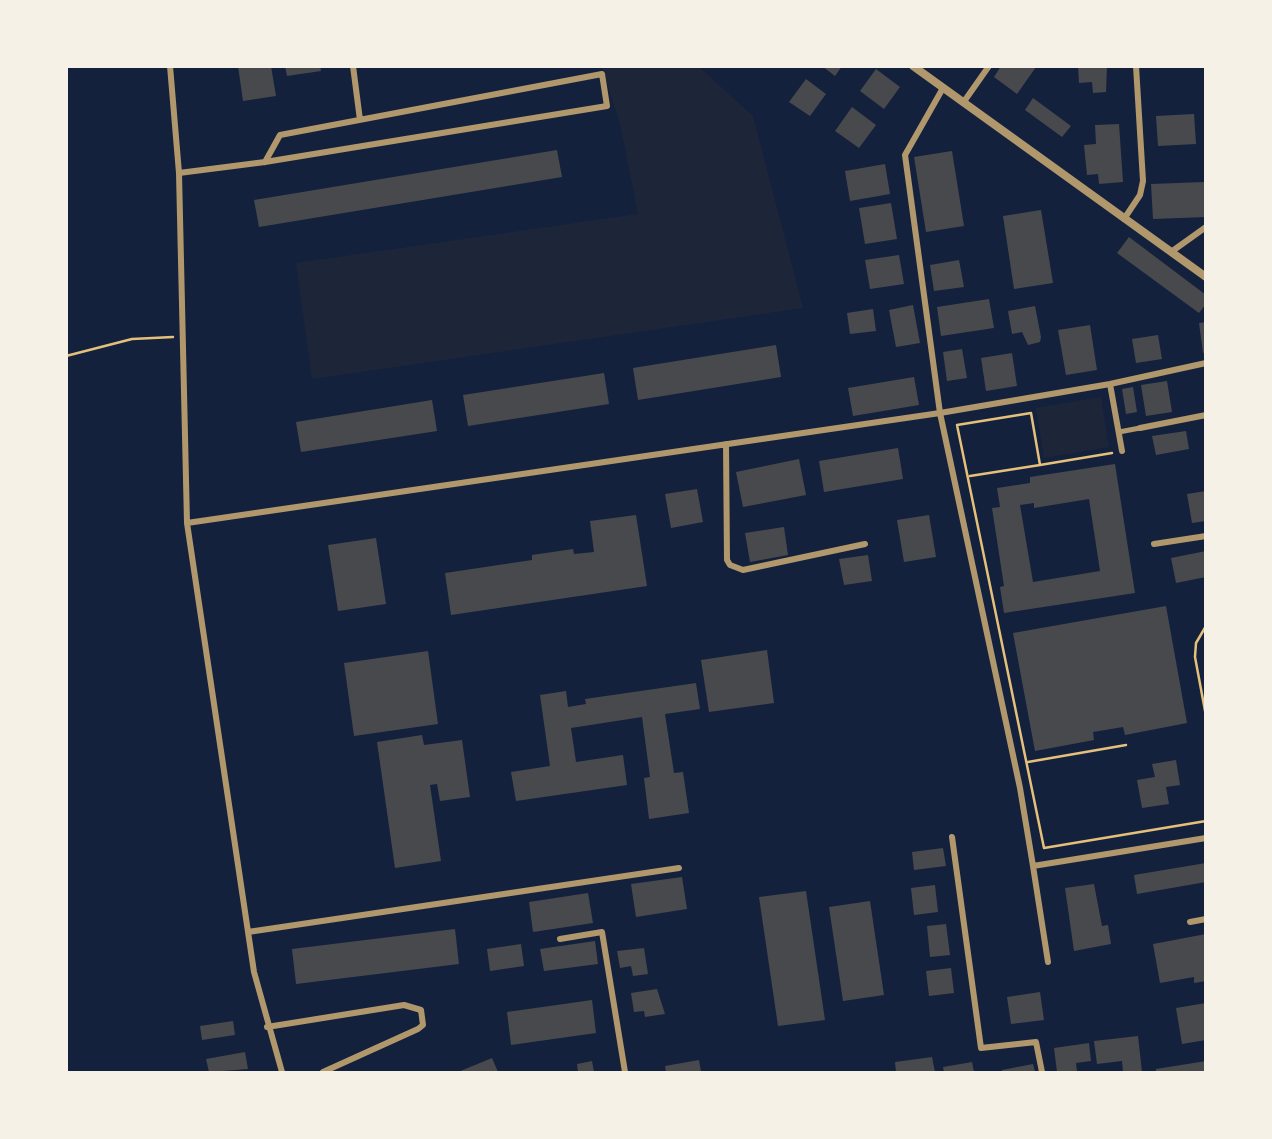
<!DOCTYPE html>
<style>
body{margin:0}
#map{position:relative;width:1272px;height:1139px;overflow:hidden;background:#14213d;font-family:"PT Sans Narrow",sans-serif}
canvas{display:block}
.frame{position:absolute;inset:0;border:68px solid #f6f1e7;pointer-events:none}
</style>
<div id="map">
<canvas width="1272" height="1139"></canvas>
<div class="frame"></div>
</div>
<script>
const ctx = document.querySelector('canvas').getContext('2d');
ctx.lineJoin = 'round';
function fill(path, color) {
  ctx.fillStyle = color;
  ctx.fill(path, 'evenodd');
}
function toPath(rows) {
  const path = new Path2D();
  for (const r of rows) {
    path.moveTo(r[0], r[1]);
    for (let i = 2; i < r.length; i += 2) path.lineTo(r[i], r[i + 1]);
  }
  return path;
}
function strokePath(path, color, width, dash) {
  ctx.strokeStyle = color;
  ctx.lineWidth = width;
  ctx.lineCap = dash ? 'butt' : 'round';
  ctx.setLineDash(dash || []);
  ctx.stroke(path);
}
fill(toPath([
 [602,67,699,67,753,116,803,308,312,379,296,263,638,214,620,124],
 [1101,397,1109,447,1044,458,1036,408]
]), '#1d2539');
fill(toPath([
 [238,66,271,66,276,96,243,101],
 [285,66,320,66,321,71,287,76],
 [822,66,842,66,835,76],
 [1001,66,1035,66,1036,67,1017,94,994,77],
 [1078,66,1107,66,1106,92,1093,93,1092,82,1079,83],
 [876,69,900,87,884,109,860,91],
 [806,79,826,94,810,116,789,102],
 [1033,98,1071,126,1062,137,1025,110],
 [852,107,876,125,859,148,835,131],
 [1194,114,1196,144,1158,146,1156,116],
 [1119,124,1123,182,1099,184,1098,174,1087,175,1084,145,1096,144,1095,125],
 [557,150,562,177,259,227,254,200],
 [952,151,964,226,926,232,914,157],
 [885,164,890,194,850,201,845,171],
 [1205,182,1206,217,1153,219,1151,184],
 [891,203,897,239,865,244,859,208],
 [1041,210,1053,283,1014,289,1003,216],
 [1129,237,1206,295,1206,304,1199,313,1117,253],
 [899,255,904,284,870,289,865,260],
 [959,260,964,287,934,291,930,265],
 [989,299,994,328,941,336,937,307],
 [913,305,920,343,896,347,889,310],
 [1035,306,1041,337,1040,342,1028,345,1022,332,1012,334,1008,311],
 [873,309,876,331,850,334,847,313],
 [1206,322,1206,352,1203,353,1199,323],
 [1090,325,1097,370,1066,375,1058,330],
 [1158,335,1162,359,1136,363,1132,339],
 [776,345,781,377,638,400,633,368],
 [962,349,967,378,947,381,943,352],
 [1012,353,1017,386,986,391,981,358],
 [604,373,609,404,468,426,463,395],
 [914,377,919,405,853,416,848,388],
 [1167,381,1172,412,1146,416,1141,385],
 [1133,387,1137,412,1126,414,1122,389],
 [432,400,437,431,301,452,296,422],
 [1186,431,1189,449,1156,455,1152,436],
 [898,448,903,479,824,492,819,461],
 [799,459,806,495,743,507,736,472],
 [1115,464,1135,593,1004,613,1000,587,1004,586,992,508,1000,507,997,488,1030,483,1030,477],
 [1089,499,1100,571,1033,582,1020,505,1034,503,1034,508],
 [697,489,703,522,671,528,665,494],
 [1206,491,1206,521,1192,523,1187,494],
 [636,515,647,586,451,615,445,573,532,560,532,555,573,549,574,554,594,552,590,521],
 [929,515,936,557,904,562,897,520],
 [784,527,788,555,750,562,745,533],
 [376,538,386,604,338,611,328,545],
 [1206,551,1206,577,1176,583,1171,558],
 [868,555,872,581,844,585,839,559],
 [1166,606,1187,723,1125,735,1123,727,1093,732,1094,740,1035,751,1013,633],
 [767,650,774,703,709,712,701,660],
 [428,651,438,724,354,736,344,663],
 [696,683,700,709,665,714,674,773,683,772,689,813,649,819,644,778,650,777,642,717,571,728,576,762,623,755,627,785,516,801,511,772,550,766,540,695,566,691,568,707,586,704,585,699],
 [422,735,424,745,462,740,470,797,440,801,437,784,430,785,441,861,395,868,377,742],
 [1176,760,1180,785,1166,787,1169,804,1142,808,1137,780,1155,777,1152,764],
 [943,848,946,866,914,870,912,852],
 [1206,863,1206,882,1137,894,1134,875],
 [682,877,687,909,636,917,631,884],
 [1094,884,1102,926,1108,925,1111,944,1074,951,1065,888],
 [935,885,938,912,914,915,911,888],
 [806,891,825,1020,778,1026,759,897],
 [588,893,593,923,533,932,529,902],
 [870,901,884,995,843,1001,829,907],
 [946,924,950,955,930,957,927,926],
 [455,929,459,964,296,984,292,949],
 [1206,934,1206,981,1194,983,1194,977,1160,983,1153,944],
 [595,941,598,964,544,971,540,949],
 [521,944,524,966,490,971,487,949],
 [644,948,648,974,633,976,631,966,620,968,617,951],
 [951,968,954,993,929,996,926,971],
 [657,989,665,1014,645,1017,644,1011,634,1012,631,993],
 [1040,992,1044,1020,1011,1024,1007,997],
 [592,1000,596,1033,511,1045,507,1012],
 [1206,1003,1206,1040,1182,1044,1176,1008],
 [233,1021,235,1035,202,1040,200,1026],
 [1138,1036,1142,1072,1123,1072,1122,1061,1097,1064,1094,1041],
 [1089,1043,1091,1061,1076,1063,1077,1072,1057,1072,1054,1048],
 [245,1052,248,1069,209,1072,206,1059],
 [932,1057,935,1072,896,1072,895,1062],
 [492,1058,498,1072,458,1072],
 [699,1060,701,1072,666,1072,665,1066],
 [592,1061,594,1072,578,1072,577,1064],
 [1206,1061,1206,1072,1156,1072,1156,1069],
 [972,1062,974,1072,944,1072,943,1067],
 [1033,1064,1035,1072,1002,1072,1002,1070]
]), '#48494c');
strokePath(toPath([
 [66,356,132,339,173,337],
 [1112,453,1040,465,1031,413,957,425,1044,848,1206,821],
 [970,476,1040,465],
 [1206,626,1196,643,1195,657,1206,716],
 [1028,762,1126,745]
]), '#e5c07b', 2.5);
strokePath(toPath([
 [1119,432,1140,428]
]), '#b1986c', 5);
strokePath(toPath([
 [170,66,179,173,187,523,254,972,282,1072],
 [353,66,360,120],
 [943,88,905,155,940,413,1020,788,1033,866,1206,838],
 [963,103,989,66],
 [179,173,265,162,607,106,602,74,280,135,265,162],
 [1124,219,1140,195,1143,181,1136,66],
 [1171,252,1206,227],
 [1110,384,1122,451],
 [1140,428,1206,415],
 [726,444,727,560,730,565,743,570,865,544],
 [187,523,940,413,1110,384,1206,363],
 [1154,544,1206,536],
 [952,837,981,1048,1036,1042,1042,1072],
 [1033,866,1048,962],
 [1190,922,1206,919],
 [248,932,679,868],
 [560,939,602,932,625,1072],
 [267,1027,404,1005,421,1010,423,1025,418,1029,323,1072]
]), '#b1986c', 6);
strokePath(toPath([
 [913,66,1206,277]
]), '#b1986c', 8);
</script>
